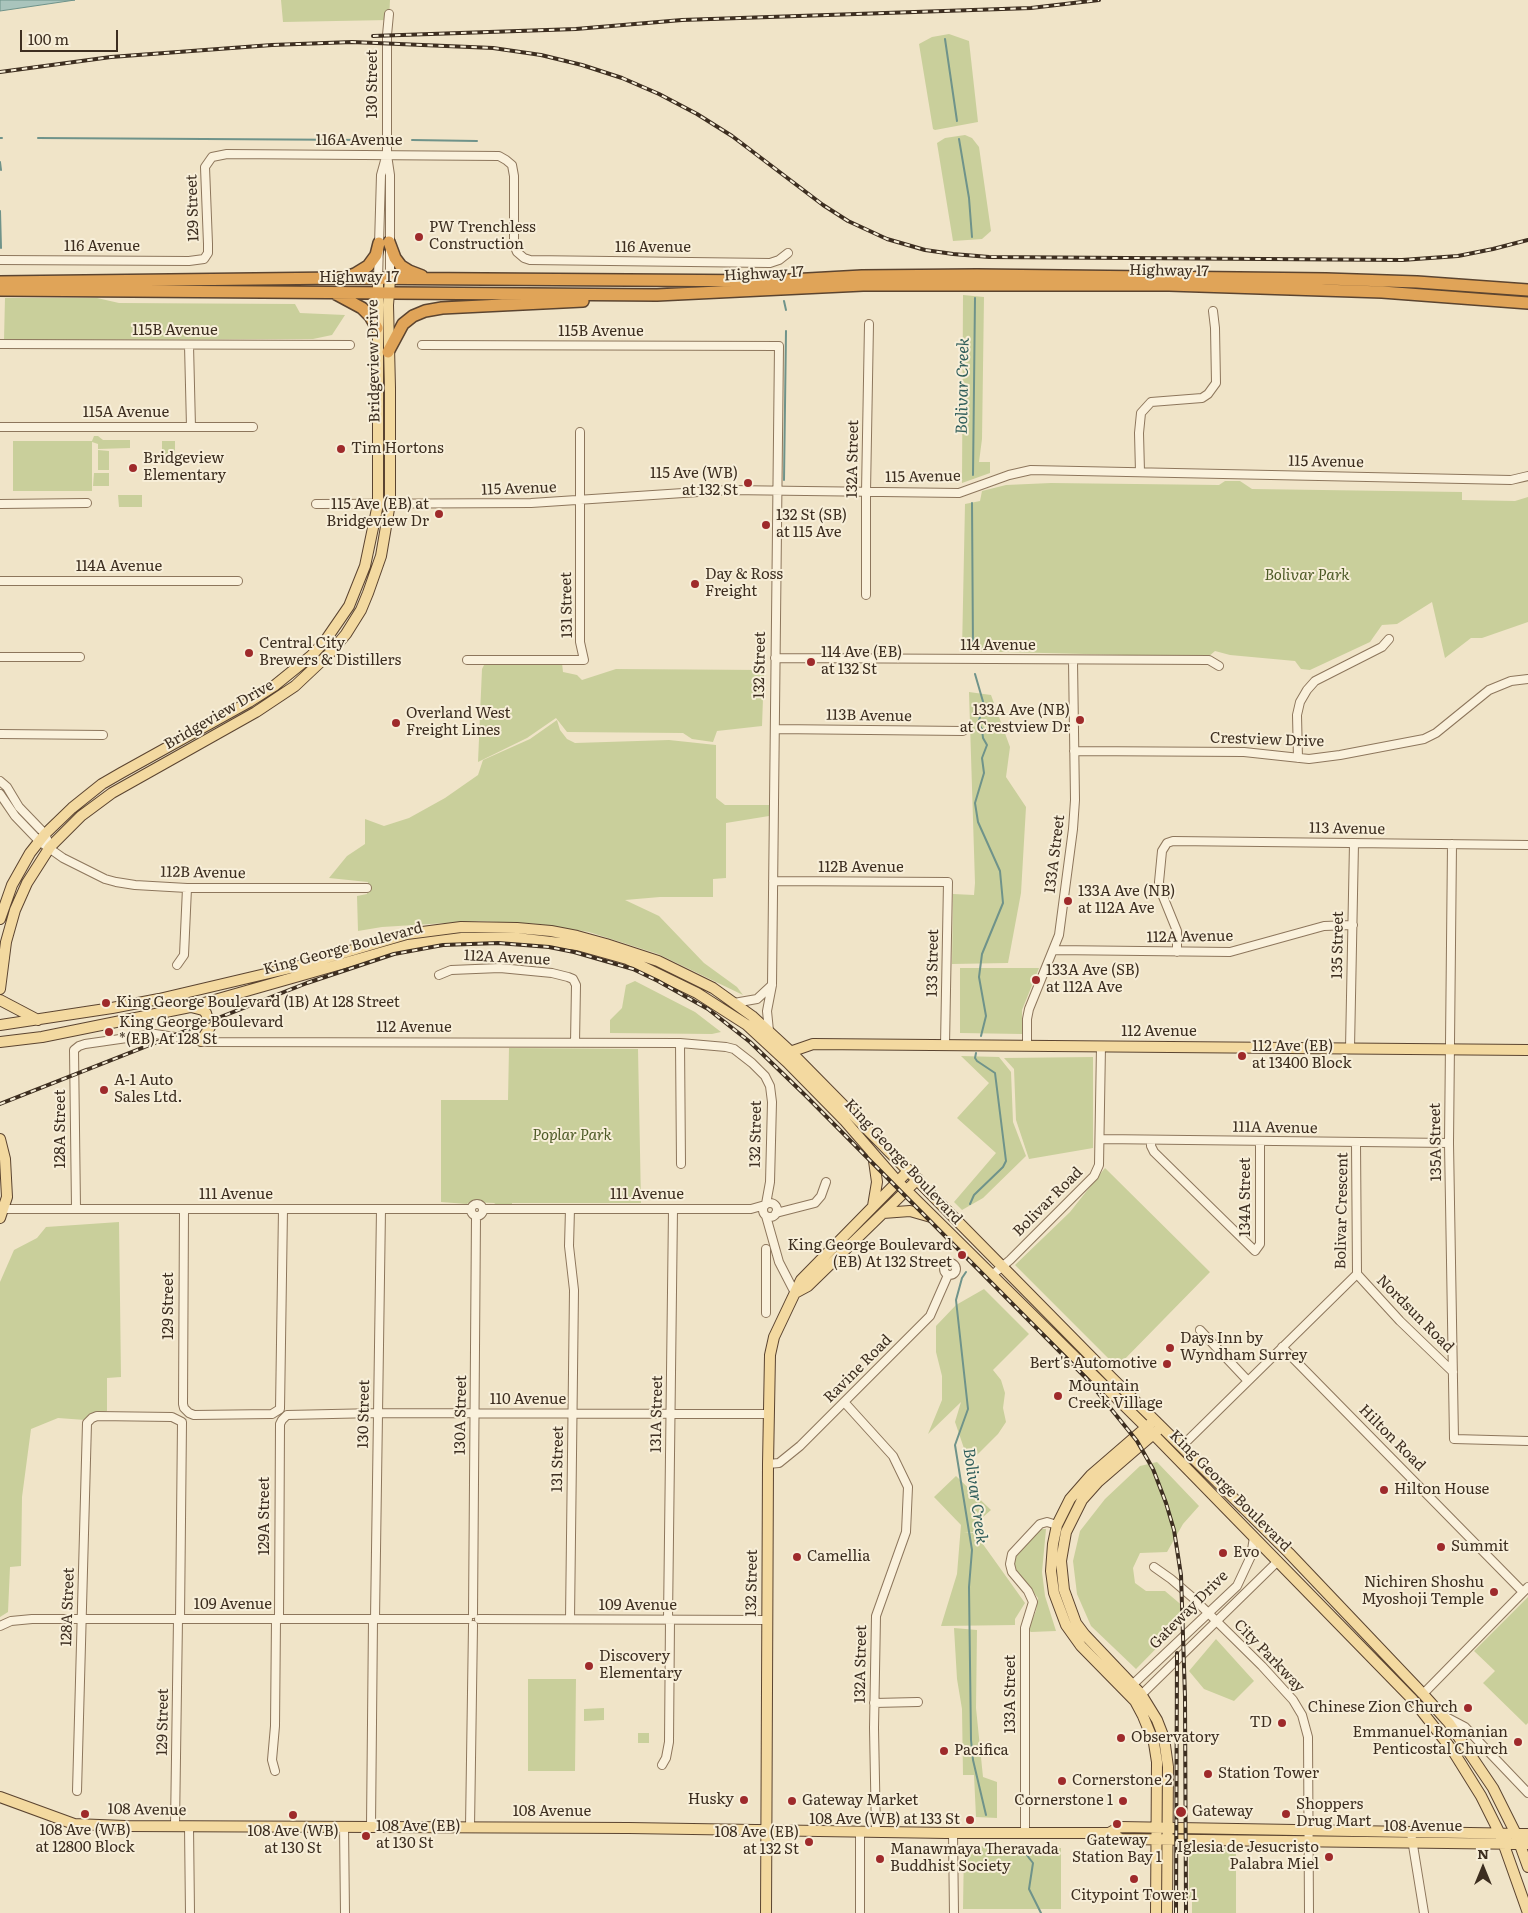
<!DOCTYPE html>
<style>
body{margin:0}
#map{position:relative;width:1528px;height:1913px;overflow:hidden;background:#f0e4c8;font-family:Literata,serif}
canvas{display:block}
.north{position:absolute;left:1458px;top:1843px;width:50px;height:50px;-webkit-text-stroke:4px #f7eed8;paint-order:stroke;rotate:0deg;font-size:14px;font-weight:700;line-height:20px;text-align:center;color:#3d2e20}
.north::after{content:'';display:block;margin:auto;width:18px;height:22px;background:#3d2e20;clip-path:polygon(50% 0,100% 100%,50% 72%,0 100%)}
.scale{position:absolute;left:20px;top:30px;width:98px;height:22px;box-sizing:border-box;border:2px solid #3d2e20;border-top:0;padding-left:6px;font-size:15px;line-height:18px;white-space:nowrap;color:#3d2e20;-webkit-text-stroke:4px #f7eed8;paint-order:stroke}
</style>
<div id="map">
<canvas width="1528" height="1913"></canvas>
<div class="north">N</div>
<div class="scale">100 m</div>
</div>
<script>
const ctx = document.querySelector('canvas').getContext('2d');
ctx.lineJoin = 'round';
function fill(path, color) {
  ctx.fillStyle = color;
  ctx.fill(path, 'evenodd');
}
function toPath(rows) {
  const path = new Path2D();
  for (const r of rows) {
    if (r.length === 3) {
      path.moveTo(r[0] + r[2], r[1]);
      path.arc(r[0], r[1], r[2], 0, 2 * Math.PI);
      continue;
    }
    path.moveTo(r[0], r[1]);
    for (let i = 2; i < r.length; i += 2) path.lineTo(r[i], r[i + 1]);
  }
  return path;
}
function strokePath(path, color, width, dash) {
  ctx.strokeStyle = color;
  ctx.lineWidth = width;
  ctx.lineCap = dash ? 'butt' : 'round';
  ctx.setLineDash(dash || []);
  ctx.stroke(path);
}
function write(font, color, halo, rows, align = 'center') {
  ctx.font = font + ' Literata,serif';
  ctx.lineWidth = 4;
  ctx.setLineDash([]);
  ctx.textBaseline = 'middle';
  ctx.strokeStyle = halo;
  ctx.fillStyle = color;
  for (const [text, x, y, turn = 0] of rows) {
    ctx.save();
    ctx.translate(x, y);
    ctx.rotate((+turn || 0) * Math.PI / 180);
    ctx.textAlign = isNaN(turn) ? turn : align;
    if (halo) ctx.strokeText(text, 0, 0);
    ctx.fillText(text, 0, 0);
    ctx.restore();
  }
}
fill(toPath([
 [281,0,390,0,389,20,283,22],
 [949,34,969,41,978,122,935,130,933,129,919,44,932,37],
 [965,135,972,138,979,147,991,231,982,239,953,241,937,143,945,138],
 [963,295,984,297,982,439,979,462,990,462,990,473,962,483],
 [5,298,97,298,119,303,295,304,300,313,345,315,332,335,313,339,4,340],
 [94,436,98,436,103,440,130,440,130,448,98,449,98,444,92,442,92,491,13,491,13,441,92,441],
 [162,441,175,441,175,456,162,456],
 [98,450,109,451,109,470,98,470],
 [94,473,109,473,109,486,93,486],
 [1225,481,1240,481,1252,489,1462,492,1462,500,1515,501,1528,497,1528,622,1482,638,1471,638,1445,658,1432,602,1397,624,1382,625,1370,642,1310,670,1301,669,1295,661,1230,655,1215,651,1208,657,962,651,965,504,980,501,982,491,1006,485,1051,483,1219,485],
 [118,495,142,495,142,507,119,507],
 [562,663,563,672,577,675,582,680,616,669,764,670,762,726,717,731,713,742,692,739,683,733,567,732,556,718,527,738,478,762,482,669,484,665],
 [969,692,991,695,1010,747,1006,777,1026,807,1021,893,1008,963,952,964,953,894,974,895,975,883],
 [557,720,560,730,567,739,575,743,669,740,716,745,716,798,725,805,769,805,769,816,726,823,726,878,713,879,713,897,660,897,625,900,659,916,704,963,737,987,743,995,658,954,589,932,538,924,479,921,382,927,358,931,357,896,367,894,368,882,329,878,347,856,365,844,365,819,384,826,409,818,445,798,478,775,483,760,530,739],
 [960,968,1039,968,1022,1010,1022,1034,960,1033],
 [635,981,695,1012,721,1032,712,1034,610,1033,610,1020,622,1008,626,985],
 [509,1048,638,1049,641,1203,512,1203,512,1204,497,1205,494,1203,470,1202,467,1204,441,1202,441,1100,508,1100],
 [961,1056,999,1057,1011,1072,1013,1122,1026,1156,983,1198,962,1210,954,1202,996,1153,957,1118,989,1083],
 [1093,1057,1093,1148,1029,1159,1016,1120,1014,1069,1004,1058],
 [1105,1168,1210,1272,1117,1367,1015,1265,1070,1212],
 [119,1222,121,1377,107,1378,107,1411,85,1420,58,1418,31,1429,22,1497,21,1566,10,1567,8,1612,0,1617,0,1282,14,1250,37,1238,46,1227],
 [984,1289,1029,1334,993,1370,1001,1380,1005,1393,1003,1408,1006,1422,998,1434,969,1463,955,1422,961,1402,928,1434,942,1400,942,1376,936,1352,936,1326,956,1305],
 [1157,1462,1199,1506,1183,1524,1167,1552,1140,1553,1133,1568,1135,1583,1146,1591,1165,1591,1191,1613,1136,1669,1091,1626,1077,1594,1073,1561,1080,1531,1105,1499,1140,1466],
 [956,1476,991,1510,974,1525,974,1532,964,1533,975,1533,1025,1603,1015,1619,1015,1625,941,1626,957,1574,961,1525,934,1497],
 [1040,1529,1046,1529,1042,1572,1045,1596,1056,1631,1031,1632,1028,1630,1036,1611,1038,1598,1013,1567,1015,1555],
 [1528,1597,1528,1723,1526,1725,1483,1683,1495,1671,1474,1651],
 [954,1628,977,1630,976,1708,983,1777,997,1782,997,1818,976,1817,974,1775,963,1775,962,1709,957,1679],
 [1216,1639,1254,1681,1234,1701,1204,1689,1189,1671],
 [528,1679,576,1679,575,1771,528,1771],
 [604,1708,604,1720,584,1721,584,1709],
 [638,1733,649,1733,649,1743,638,1743],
 [964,1846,1061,1848,1061,1909,963,1909],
 [1189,1848,1236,1848,1236,1913,1192,1913,1192,1900,1189,1899]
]), '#c9cf9b');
const water = toPath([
 [0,0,75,0,0,11,0,0]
]);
fill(water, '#a9c4bc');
strokePath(water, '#6f938a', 1);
strokePath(toPath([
 [945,39,957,121],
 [0,138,2,138],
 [38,138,369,140],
 [959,139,969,198,972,237],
 [412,140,477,141],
 [0,162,1,170],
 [0,211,1,248],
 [784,301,786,310],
 [973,475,975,298],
 [784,480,786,331],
 [972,503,973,650],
 [975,674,984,705,978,723,982,729,983,738,987,745,982,758,984,773,975,803,978,822,1000,871,1003,903,982,954,979,977,986,1016,981,1036],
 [970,1204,974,1195,1003,1167,1006,1161,995,1073,977,1061,975,1058,976,1053],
 [966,1272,962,1278,956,1300,968,1409,955,1445,972,1550,969,1587,971,1740,973,1760,986,1815],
 [1022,1849,1033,1863,1029,1889,1041,1913]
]), '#6f938a', 2);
const minor = toPath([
 [389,14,387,35,387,155,390,175,390,279],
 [0,260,189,261,204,259,208,253,208,244,205,167,212,157,227,154,499,156,506,160,512,165,514,176,514,245,517,252,524,258,530,260,770,263,779,260,788,253],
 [378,279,381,175,386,157],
 [0,344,350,345],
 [189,345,191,427],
 [422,345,779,346,772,985,767,1011,769,1031],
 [0,427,253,427],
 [1140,472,1139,433,1141,413,1151,402,1202,398,1208,394,1216,383,1215,328,1213,311],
 [0,504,87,503],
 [316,504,531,503,729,490,959,493,1009,475,1031,470,1511,480,1528,476],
 [0,581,238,581],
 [866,595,866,492,869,324],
 [0,657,80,657],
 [775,658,1209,660,1219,666],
 [467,660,584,660,580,642,580,432],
 [775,729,963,731],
 [0,734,103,735],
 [1074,751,1244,752,1309,759,1340,755,1424,739,1436,733,1489,690,1511,681,1528,679],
 [1298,758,1297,715,1300,702,1307,690,1315,681,1382,647,1389,639],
 [0,781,7,787,19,807,45,834,47,839],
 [0,794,15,816,39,841,63,858,105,879,116,882,135,885,187,888,367,888],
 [1452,844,1449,1143,1454,1439,1528,1441],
 [773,881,948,882,945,1045],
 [1054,950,1230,952,1324,926,1353,925],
 [1177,952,1177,931,1160,889,1159,882,1162,851,1167,843,1173,841,1528,845],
 [177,965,184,955,187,888],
 [439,975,451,970,500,968,552,973,568,977,573,979,576,985,575,1043],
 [734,1003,757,999,772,985],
 [680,1043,681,1164],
 [1027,1045,1027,1019,1029,1009,1059,935,1073,829,1075,800,1073,661],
 [1350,1048,1354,843],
 [1101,1139,1449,1143],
 [1151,1140,1151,1146,1154,1152,1255,1251,1260,1244,1260,1142],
 [770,1210,7],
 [477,1210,6],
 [76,1208,74,1050,79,1046,85,1044,155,1034,208,1042,680,1043,726,1047,734,1049,752,1063,765,1076,770,1086,772,1102,770,1182,766,1204],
 [2,1209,471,1209],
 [184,1209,183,1404,184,1408,189,1413,194,1415,272,1414,280,1409,283,1209],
 [483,1209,751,1209,765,1205],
 [570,1209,569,1246,574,1290,570,1619],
 [776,1213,815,1203,821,1196,826,1182],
 [766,1216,779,1262,795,1293],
 [766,1249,766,1313],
 [950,1269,6],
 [1357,1274,1400,1321,1453,1372],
 [992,1275,1010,1260,1094,1176,1099,1165,1101,1046],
 [1200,1330,1248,1381],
 [1282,1347,1523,1592],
 [845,1403,893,1456,908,1487,906,1532,876,1616,874,1728,876,1832],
 [1182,1446,1357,1274,1356,1143],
 [768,1464,779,1463,800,1446,930,1316,948,1275],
 [1154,1567,1171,1579,1192,1597,1262,1666,1293,1700,1302,1715,1308,1737,1309,1913],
 [473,1614,476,1216],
 [279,1619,280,1424,282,1420,287,1415,377,1413,769,1414],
 [375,1619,381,1209],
 [479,1619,767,1620],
 [668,1619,673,1209],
 [0,1626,11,1621,32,1619,468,1619],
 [1129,1688,1237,1586,1251,1556,1254,1537],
 [1423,1694,1528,1587],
 [1138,1698,1278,1561],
 [874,1703,918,1702],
 [1446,1717,1465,1727,1528,1793],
 [662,1765,666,1758,669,1742,670,1619],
 [275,1771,272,1760,275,1726,276,1619],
 [77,1791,87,1423,92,1418,97,1416,172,1417,182,1422,180,1619],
 [175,1826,178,1619],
 [189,1826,190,1913],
 [344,1826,345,1913],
 [371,1826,373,1619],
 [470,1827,473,1625],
 [860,1832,860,1913],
 [953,1833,954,1913],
 [1025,1833,1025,1628,1033,1602,1028,1591,1012,1572,1010,1564,1012,1554,1040,1524,1047,1522,1057,1525],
 [1411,1833,1424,1913]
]);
const major = toPath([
 [0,919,12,885,30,853,45,834,72,808,102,784,121,773,249,702,274,686,311,656,325,641,349,606,365,566,378,504,378,279],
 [0,989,6,942,15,910,27,883,50,847,81,816,112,793,256,712,295,686,330,653,346,634,361,610,368,593,381,556,390,503,390,388,388,305,390,279],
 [0,1000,38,1020],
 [191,1007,203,1010,206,1013,210,1027,201,1041],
 [0,1025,112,1008,159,999,299,966,407,934,461,927,517,928,551,931,577,936,606,944,658,961,713,988,752,1016,791,1052,1112,1378,1289,1553,1423,1694,1449,1723,1493,1788,1516,1834,1528,1867],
 [0,1042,42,1037,190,1007,408,945,462,938,516,938,577,945,627,959,697,993,747,1025,787,1062,845,1121,898,1182,1159,1440,1413,1700,1453,1751,1481,1796,1500,1834,1528,1913],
 [787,1053,813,1044,1528,1050],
 [0,1139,5,1159,7,1197,0,1218],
 [873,1206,877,1182,873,1154],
 [883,1213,910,1211,931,1217],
 [795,1293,808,1286,918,1179],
 [1150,1424,1091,1475,1070,1499,1057,1525,1053,1544,1051,1571,1054,1593,1066,1625,1081,1646,1135,1701,1143,1716,1154,1743,1157,1762,1156,1913],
 [1157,1431,1098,1482,1082,1500,1066,1532,1061,1561,1064,1590,1076,1623,1085,1635,1141,1694,1157,1720,1164,1738,1168,1767,1167,1913],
 [0,1797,74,1824,125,1826,629,1828,946,1833,1109,1833,1120,1827,1528,1834],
 [1109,1833,1121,1839,1528,1844],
 [766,1913,768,1464,770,1355,774,1337,801,1280,909,1170]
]);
const highway = toPath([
 [389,242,395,258,401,266,409,271,422,276],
 [349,276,355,274,368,266,376,255,379,243],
 [0,282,340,278,772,281,862,276,977,275,1326,279,1417,282,1528,290],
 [0,290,657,295,863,285,1169,285,1382,292,1528,303],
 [336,294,362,308,370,316,377,328],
 [388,352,403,324,413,316,425,311,442,308,583,301]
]);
strokePath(minor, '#8d765c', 10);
strokePath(major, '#5b4430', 12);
strokePath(highway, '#5b4430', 14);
strokePath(minor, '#faf1dc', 8);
strokePath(major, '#f3d9a0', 10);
strokePath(highway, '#e0a458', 11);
const rail = toPath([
 [373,36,576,29,682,20,1031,8,1099,0],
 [0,72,111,57,272,45,352,42,493,48,541,55,582,65,622,78,659,94,697,114,732,136,823,205,848,221,887,239,925,250,953,254,989,257,1402,260,1458,256,1493,249,1528,240],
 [0,1104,307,983,394,954,443,945,498,943,549,947,574,952,633,969,658,981,708,1009,750,1042,806,1096,1086,1378,1137,1441,1153,1469,1166,1503,1174,1530,1181,1575,1185,1697,1186,1913],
 [1176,1913,1177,1653]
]);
strokePath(rail, '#3d2e20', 4);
strokePath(rail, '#f7eed8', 2, [5.5]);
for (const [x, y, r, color] of [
 [419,237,5,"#9e2a2b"],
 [341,449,5,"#9e2a2b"],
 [133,468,5,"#9e2a2b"],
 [748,483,5,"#9e2a2b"],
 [439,514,5,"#9e2a2b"],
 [766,525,5,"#9e2a2b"],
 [695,584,5,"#9e2a2b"],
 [249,653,5,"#9e2a2b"],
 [811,662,5,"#9e2a2b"],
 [1080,720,5,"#9e2a2b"],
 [396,723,5,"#9e2a2b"],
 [1068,901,5,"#9e2a2b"],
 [1036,980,5,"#9e2a2b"],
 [106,1003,5,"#9e2a2b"],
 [109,1032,5,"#9e2a2b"],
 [1242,1056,5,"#9e2a2b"],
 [104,1090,5,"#9e2a2b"],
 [962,1255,5,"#9e2a2b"],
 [1170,1348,5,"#9e2a2b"],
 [1167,1364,5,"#9e2a2b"],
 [1058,1396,5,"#9e2a2b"],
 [1384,1490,5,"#9e2a2b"],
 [1441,1547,5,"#9e2a2b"],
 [1223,1553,5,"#9e2a2b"],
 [797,1557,5,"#9e2a2b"],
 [1494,1592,5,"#9e2a2b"],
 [589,1666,5,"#9e2a2b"],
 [1468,1708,5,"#9e2a2b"],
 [1282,1723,5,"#9e2a2b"],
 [1121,1738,5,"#9e2a2b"],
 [1518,1742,5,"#9e2a2b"],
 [944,1751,5,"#9e2a2b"],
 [1208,1774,5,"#9e2a2b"],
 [1062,1781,5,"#9e2a2b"],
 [744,1800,5,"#9e2a2b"],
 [792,1801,5,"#9e2a2b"],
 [1123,1801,5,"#9e2a2b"],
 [1181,1812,6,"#9e2a2b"],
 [85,1814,5,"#9e2a2b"],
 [1286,1814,5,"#9e2a2b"],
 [293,1815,5,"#9e2a2b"],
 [970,1820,5,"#9e2a2b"],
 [1117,1824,5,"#9e2a2b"],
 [366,1836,5,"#9e2a2b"],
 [809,1842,5,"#9e2a2b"],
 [1329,1857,5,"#9e2a2b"],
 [880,1859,5,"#9e2a2b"],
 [1134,1879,5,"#9e2a2b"]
]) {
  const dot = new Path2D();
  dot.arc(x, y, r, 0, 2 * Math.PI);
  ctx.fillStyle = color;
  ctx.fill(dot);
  strokePath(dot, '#f7eed8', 2);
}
write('15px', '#3d2e20', '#f7eed8', [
 ["130 Street",373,84,-90],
 ["116A Avenue",359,141],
 ["129 Street",193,208,-92],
 ["116 Avenue",102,247],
 ["116 Avenue",653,248],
 ["Highway 17",1169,271,1],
 ["Highway 17",764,274,-3],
 ["Highway 17",359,278],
 ["115B Avenue",175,331],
 ["115B Avenue",601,332],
 ["Bridgeview Drive",374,361,-91],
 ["115A Avenue",126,413],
 ["132A Street",853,459,-89],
 ["115 Avenue",1326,462,1],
 ["115 Avenue",923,477,-1],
 ["115 Avenue",519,489,-2],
 ["114A Avenue",119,567],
 ["131 Street",567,605,-91],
 ["114 Avenue",998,646],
 ["132 Street",760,665,-89],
 ["Bridgeview Drive",219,715,-30],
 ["113B Avenue",869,716,1],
 ["Crestview Drive",1267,740,2],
 ["113 Avenue",1347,829,1],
 ["133A Street",1055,854,-83],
 ["112B Avenue",861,868],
 ["112B Avenue",203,873,1],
 ["112A Avenue",1190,937,-1],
 ["135 Street",1338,945,-89],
 ["King George Boulevard",343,949,-15],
 ["112A Avenue",507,958,3],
 ["133 Street",933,963,-89],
 ["112 Avenue",414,1028],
 ["112 Avenue",1159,1032],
 ["111A Avenue",1275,1128,1],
 ["128A Street",61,1129,-90],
 ["132 Street",756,1134,-89],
 ["135A Street",1436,1142,-91],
 ["King George Boulevard",903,1162,47],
 ["111 Avenue",236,1195],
 ["111 Avenue",647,1195],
 ["134A Street",1246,1197,-90],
 ["Bolivar Road",1048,1202,-45],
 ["Bolivar Crescent",1342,1211,-89],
 ["129 Street",169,1306,-90],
 ["Nordsun Road",1415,1314,45],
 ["Ravine Road",858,1369,-45],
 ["110 Avenue",528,1400],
 ["130 Street",364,1414,-89],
 ["131A Street",657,1414,-89],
 ["130A Street",461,1415,-89],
 ["Hilton Road",1392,1438,45],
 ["131 Street",558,1459,-89],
 ["King George Boulevard",1230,1491,45],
 ["129A Street",265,1516,-90],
 ["132 Street",752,1583,-89],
 ["109 Avenue",233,1605],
 ["109 Avenue",638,1606],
 ["128A Street",68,1607,-88],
 ["Gateway Drive",1189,1610,-45],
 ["City Parkway",1269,1656,46],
 ["132A Street",861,1664,-89],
 ["133A Street",1011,1694,-90],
 ["129 Street",163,1722,-89],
 ["108 Avenue",147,1810,1],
 ["108 Avenue",552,1812],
 ["108 Avenue",1423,1827]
]);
write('15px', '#3d2e20', '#f7eed8', [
 ["PW Trenchless",429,228],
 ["Construction",429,245],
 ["Tim Hortons",351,449],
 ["Bridgeview",143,459],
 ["Elementary",143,476],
 ["115 Ave (WB)",738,474,"right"],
 ["at 132 St",738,491,"right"],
 ["115 Ave (EB) at",429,505,"right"],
 ["Bridgeview Dr",429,522,"right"],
 ["132 St (SB)",776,516],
 ["at 115 Ave",776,533],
 ["Day & Ross",705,575],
 ["Freight",705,592],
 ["Central City",259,644],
 ["Brewers & Distillers",259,661],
 ["114 Ave (EB)",821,653],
 ["at 132 St",821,670],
 ["133A Ave (NB)",1070,711,"right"],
 ["at Crestview Dr",1070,728,"right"],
 ["Overland West",406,714],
 ["Freight Lines",406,731],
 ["133A Ave (NB)",1078,892],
 ["at 112A Ave",1078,909],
 ["133A Ave (SB)",1046,971],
 ["at 112A Ave",1046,988],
 ["King George Boulevard (1B) At 128 Street",116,1003],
 ["King George Boulevard",119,1023],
 ["*(EB) At 128 St",119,1040],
 ["112 Ave (EB)",1252,1047],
 ["at 13400 Block",1252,1064],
 ["A-1 Auto",114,1081],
 ["Sales Ltd.",114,1098],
 ["King George Boulevard",952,1246,"right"],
 ["(EB) At 132 Street",952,1263,"right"],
 ["Days Inn by",1180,1339],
 ["Wyndham Surrey",1180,1356],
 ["Bert's Automotive",1157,1364,"right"],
 ["Mountain",1068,1387],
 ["Creek Village",1068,1404],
 ["Hilton House",1394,1490],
 ["Summit",1451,1547],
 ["Evo",1233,1553],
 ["Camellia",807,1557],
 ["Nichiren Shoshu",1484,1583,"right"],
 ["Myoshoji Temple",1484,1600,"right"],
 ["Discovery",599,1657],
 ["Elementary",599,1674],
 ["Chinese Zion Church",1458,1708,"right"],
 ["TD",1272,1723,"right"],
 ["Emmanuel Romanian",1508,1733,"right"],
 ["Penticostal Church",1508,1750,"right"],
 ["Observatory",1131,1738],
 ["Pacifica",954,1751],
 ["Station Tower",1218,1774],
 ["Cornerstone 2",1072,1781],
 ["Husky",734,1800,"right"],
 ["Gateway Market",802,1801],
 ["Cornerstone 1",1113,1801,"right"],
 ["Shoppers",1296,1805],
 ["Drug Mart",1296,1822],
 ["Gateway",1192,1812],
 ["108 Ave (WB) at 133 St",960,1820,"right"],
 ["108 Ave (EB)",376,1827],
 ["at 130 St",376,1844],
 ["108 Ave (WB)",85,1831,"center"],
 ["at 12800 Block",85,1848,"center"],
 ["108 Ave (WB)",293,1832,"center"],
 ["at 130 St",293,1849,"center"],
 ["108 Ave (EB)",799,1833,"right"],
 ["at 132 St",799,1850,"right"],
 ["Gateway",1117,1841,"center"],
 ["Station Bay 1",1117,1858,"center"],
 ["Iglesia de Jesucristo",1319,1848,"right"],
 ["Palabra Miel",1319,1865,"right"],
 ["Manawmaya Theravada",890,1850],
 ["Buddhist Society",890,1867],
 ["Citypoint Tower 1",1134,1896,"center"]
], 'left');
write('italic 15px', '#4d5a26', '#f7eed8', [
 ["Bolivar Park",1307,576],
 ["Poplar Park",572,1136]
]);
write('italic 16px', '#2f5d5a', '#f7eed8', [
 ["Bolivar Creek",963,386,-89],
 ["Bolivar Creek",975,1496,82]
]);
</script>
